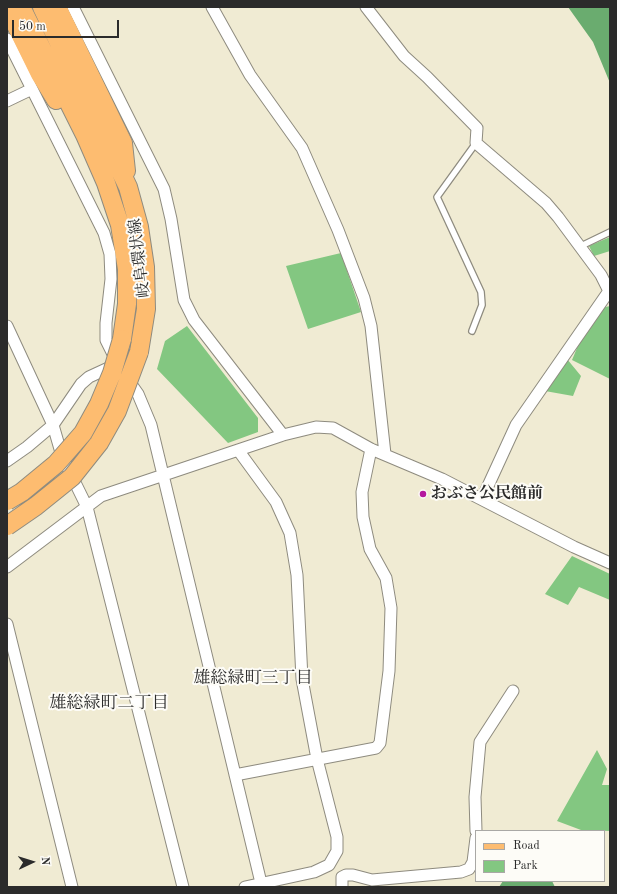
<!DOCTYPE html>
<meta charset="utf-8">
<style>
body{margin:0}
#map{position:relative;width:617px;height:894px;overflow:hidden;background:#f0ebd3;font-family:"Old Standard TT",serif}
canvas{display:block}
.frame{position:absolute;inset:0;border:8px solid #2b2b2b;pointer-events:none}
.legend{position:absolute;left:475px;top:830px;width:130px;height:52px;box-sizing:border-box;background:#fdfcf7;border:1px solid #a9a8a5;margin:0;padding:5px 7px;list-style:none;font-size:12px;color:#2b2b2b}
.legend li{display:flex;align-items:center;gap:8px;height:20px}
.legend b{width:20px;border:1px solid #a9a8a5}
.north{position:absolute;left:12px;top:842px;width:40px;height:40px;-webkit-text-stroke:3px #fdfcf7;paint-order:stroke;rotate:86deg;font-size:11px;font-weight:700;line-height:16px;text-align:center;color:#2b2b2b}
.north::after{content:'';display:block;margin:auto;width:14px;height:18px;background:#2b2b2b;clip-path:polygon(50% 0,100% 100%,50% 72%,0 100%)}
.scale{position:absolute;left:12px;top:20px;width:107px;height:18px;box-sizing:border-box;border:2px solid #2b2b2b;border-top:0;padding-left:5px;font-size:12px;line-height:14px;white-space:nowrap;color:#2b2b2b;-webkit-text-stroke:3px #fdfcf7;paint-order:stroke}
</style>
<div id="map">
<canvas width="617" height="894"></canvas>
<div class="frame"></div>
<ul class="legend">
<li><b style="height:5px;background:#fdbc70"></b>Road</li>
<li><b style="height:11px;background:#83c781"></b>Park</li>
</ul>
<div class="north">N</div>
<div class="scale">50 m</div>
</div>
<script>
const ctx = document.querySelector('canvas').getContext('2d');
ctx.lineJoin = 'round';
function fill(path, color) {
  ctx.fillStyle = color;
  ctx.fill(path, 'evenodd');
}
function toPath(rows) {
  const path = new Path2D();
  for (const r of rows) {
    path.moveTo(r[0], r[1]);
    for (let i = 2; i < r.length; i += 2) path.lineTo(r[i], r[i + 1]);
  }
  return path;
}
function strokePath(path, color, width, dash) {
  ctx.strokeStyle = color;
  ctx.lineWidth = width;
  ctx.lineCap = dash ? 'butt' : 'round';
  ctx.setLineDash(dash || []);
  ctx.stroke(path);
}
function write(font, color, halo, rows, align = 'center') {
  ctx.font = font + ' "Old Standard TT","Noto Serif JP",serif';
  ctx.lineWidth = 4;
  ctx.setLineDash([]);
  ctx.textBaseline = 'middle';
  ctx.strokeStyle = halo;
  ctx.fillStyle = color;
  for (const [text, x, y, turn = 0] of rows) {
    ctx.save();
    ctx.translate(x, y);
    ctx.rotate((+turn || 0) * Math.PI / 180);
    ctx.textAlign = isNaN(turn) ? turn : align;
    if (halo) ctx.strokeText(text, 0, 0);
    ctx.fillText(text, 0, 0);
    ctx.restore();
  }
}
fill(toPath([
 [610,237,610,251,594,256,589,246],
 [341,253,361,312,308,329,286,266],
 [610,306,610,379,572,360,582,336,601,308],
 [187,326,258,418,258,432,228,443,157,369,165,341],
 [567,359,581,376,573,396,545,391],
 [572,556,610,574,610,600,579,587,568,605,545,594],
 [597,750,607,769,602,785,610,785,610,831,581,830,557,821]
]), '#83c781');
fill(toPath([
 [568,7,610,7,610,83,593,42],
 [503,881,552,881,555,887,499,887]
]), '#6aac6f');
const lane = toPath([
 [579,247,610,232],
 [472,331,482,305,481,292,437,197,476,143]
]);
const street = toPath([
 [73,7,164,189,171,219,184,300,194,320,283,435],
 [212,7,250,75,302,148,338,230,364,298,371,326,385,454],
 [366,7,404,56,427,77,477,128,476,143,546,203,558,217,601,275,609,291,516,425,482,499],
 [7,39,104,233,110,254,111,279,106,323,106,340,116,360],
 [7,101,32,89],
 [7,326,53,425,62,456,87,507,183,887],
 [126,377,138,394,151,425,262,887],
 [238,450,276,502,290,533,297,575,302,679,317,759,337,837,337,851,329,865,314,872,245,887],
 [7,461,27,447,53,425,81,384,89,377,115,365],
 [7,567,101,496,283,435,316,427,333,428,371,449,442,479,574,547,610,563],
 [7,624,72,887],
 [235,775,376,748,380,743,389,671,391,608,386,578,370,549,363,517,362,492,371,449],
 [476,831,475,797,480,742,513,691],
 [342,887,342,877,346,875,353,875,372,880,461,872,469,869,473,862,476,838]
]);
const primary = toPath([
 [7,7,40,74,56,100],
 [21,7,85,135,106,183,120,225,127,269,127,304,122,339],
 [42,7,128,187,139,227,145,267,146,309,139,352],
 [57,7,123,143,126,171]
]);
strokePath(lane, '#8e8b7f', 8);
strokePath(street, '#8e8b7f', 13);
strokePath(primary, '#8e8b7f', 20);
strokePath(lane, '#fff', 5.5);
strokePath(street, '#fff', 11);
strokePath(primary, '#fdbc70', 18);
const primaryBridge = toPath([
 [7,501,22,492,56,464,83,433,99,404,112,373,122,339],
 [7,526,36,506,72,477,99,443,117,411,139,352]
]);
strokePath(primaryBridge, '#8e8b7f', 20, []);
strokePath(primaryBridge, '#fdbc70', 18);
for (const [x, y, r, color] of [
 [423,494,4,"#b5179e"]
]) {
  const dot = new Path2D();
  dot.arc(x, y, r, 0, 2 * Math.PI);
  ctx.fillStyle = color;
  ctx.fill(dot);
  strokePath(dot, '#fdfcf7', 1.5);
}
write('16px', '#2b2b2b', '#fdfcf7', [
 ["岐阜環状線",140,258,-97]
]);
write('bold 16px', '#2b2b2b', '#fdfcf7', [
 ["おぶさ公民館前",431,494]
], 'left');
write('17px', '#2b2b2b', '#fdfcf7', [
 ["雄総緑町三丁目",253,679],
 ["雄総緑町二丁目",109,704]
]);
</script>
